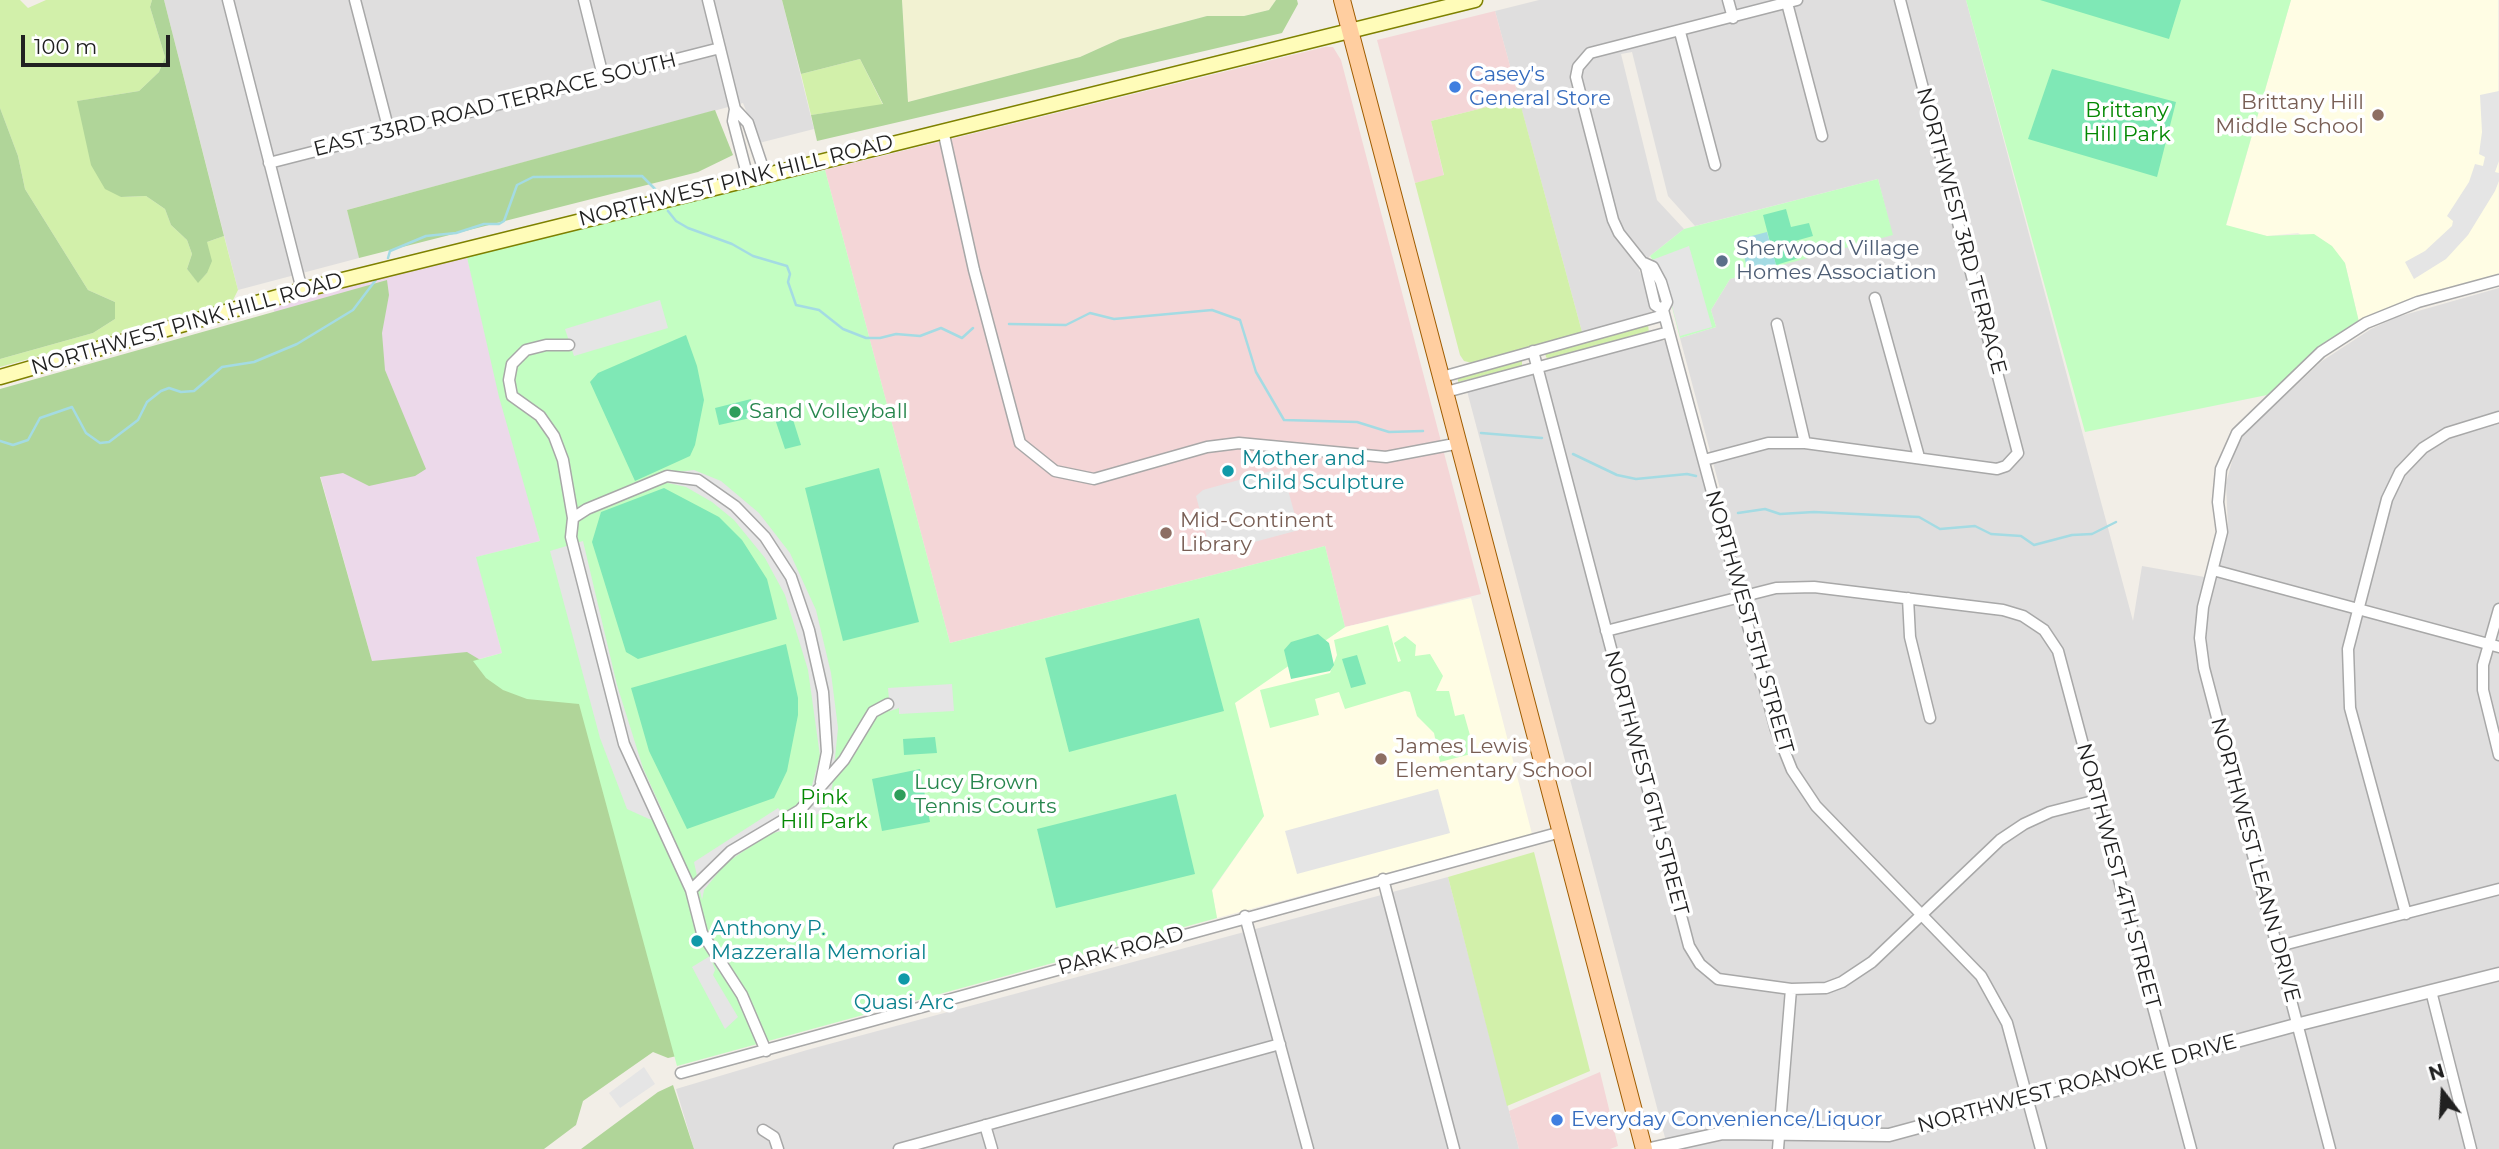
<!DOCTYPE html>
<style>
body{margin:0}
#map{position:relative;width:2499px;height:1149px;overflow:hidden;background:#f2eee7;font-family:Montserrat,sans-serif}
canvas{display:block}
.north{position:absolute;left:2408px;top:1058px;width:70px;height:70px;-webkit-text-stroke:5px #fff;paint-order:stroke;rotate:343deg;font-size:19px;font-weight:700;line-height:28px;text-align:center;color:#212121}
.north::after{content:'';display:block;margin:auto;width:24px;height:32px;background:#212121;clip-path:polygon(50% 0,100% 100%,50% 72%,0 100%)}
.scale{position:absolute;left:21px;top:35px;width:149px;height:32px;box-sizing:border-box;border:4px solid #212121;border-top:0;padding-left:9px;font-size:21px;line-height:24px;white-space:nowrap;color:#212121;-webkit-text-stroke:5px #fff;paint-order:stroke}
</style>
<div id="map">
<canvas width="2499" height="1149"></canvas>
<div class="north">N</div>
<div class="scale">100 m</div>
</div>
<script>
const ctx = document.querySelector('canvas').getContext('2d');
ctx.lineJoin = 'round';
function fill(path, color) {
  ctx.fillStyle = color;
  ctx.fill(path, 'evenodd');
}
function toPath(rows) {
  const path = new Path2D();
  for (const r of rows) {
    path.moveTo(r[0], r[1]);
    for (let i = 2; i < r.length; i += 2) path.lineTo(r[i], r[i + 1]);
  }
  return path;
}
function strokePath(path, color, width, dash) {
  ctx.strokeStyle = color;
  ctx.lineWidth = width;
  ctx.lineCap = dash ? 'butt' : 'round';
  ctx.setLineDash(dash || []);
  ctx.stroke(path);
}
function write(font, color, halo, rows, align = 'center') {
  ctx.font = font + ' Montserrat,sans-serif';
  ctx.lineWidth = 7;
  ctx.setLineDash([]);
  ctx.textBaseline = 'middle';
  ctx.strokeStyle = halo;
  ctx.fillStyle = color;
  for (const [text, x, y, turn = 0] of rows) {
    ctx.save();
    ctx.translate(x, y);
    ctx.rotate((+turn || 0) * Math.PI / 180);
    ctx.textAlign = isNaN(turn) ? turn : align;
    if (halo) ctx.strokeText(text, 0, 0);
    ctx.fillText(text, 0, 0);
    ctx.restore();
  }
}
fill(toPath([
 [164,0,782,0,814,129,759,143,743,103,347,210,359,258,238,290],
 [1539,0,1966,0,2133,621,2142,566,2216,579,2228,528,2226,483,2236,447,2245,433,2322,361,2371,329,2397,317,2499,288,2499,1149,1668,1149,1467,391,1660,340,1664,341,1668,345,1715,519,1727,515,1680,338,1716,327,1711,310,1730,279,1892,234,1878,179,1695,226,1668,196,1632,52,1621,54,1657,200,1684,229,1650,256,1639,270,1648,291,1651,312,1582,332,1495,11],
 [1448,877,1519,1149,694,1149,676,1089,807,1050]
]), '#dfdede');
fill(toPath([
 [1495,11,1519,99,1431,121,1444,176,1415,183,1377,40],
 [1325,47,1333,47,1341,60,1481,594,1345,627,1325,546,950,643,825,170],
 [1600,1072,1618,1146,1610,1149,1519,1149,1509,1111]
]), '#f4d6d7');
fill(toPath([
 [466,253,540,541,477,557,502,653,379,686,273,307]
]), '#ecd9ea');
fill(toPath([
 [2291,0,2498,0,2499,275,2414,297,2359,322,2345,263,2298,233,2267,236,2226,226],
 [1471,598,1532,834,1217,918,1212,891,1264,816,1234,703,1345,627]
]), '#fffde4');
fill(toPath([
 [902,0,1276,0,1269,10,1244,16,1207,16,1120,39,1080,57,908,102]
]), '#f2f2d2');
fill(toPath([
 [0,0,20,0,28,8,46,0,152,0,150,7,165,57,159,72,139,91,78,101,121,197,146,196,165,209,171,225,187,240,192,254,187,269,198,282,207,273,207,242,224,236,238,290,232,302,0,367,0,359,93,333,115,319,115,302,88,290,25,189,18,156,0,108],
 [860,59,883,105,811,115,801,74],
 [1519,99,1582,332,1472,363,1464,361,1460,355,1415,183,1444,175,1431,121],
 [1648,324,1649,333,1549,360,1546,357,1545,353],
 [1522,359,1522,366,1458,382,1458,378,1495,365],
 [1534,852,1590,1071,1507,1106,1448,877]
]), '#d2f0aa');
fill(toPath([
 [152,0,164,0,224,236,207,242,212,261,207,273,198,283,187,269,192,254,187,240,171,225,165,209,146,196,121,197,105,189,91,165,77,101,139,91,159,72,165,57,150,7],
 [782,0,902,0,908,102,1080,57,1120,39,1207,16,1244,16,1269,10,1276,0,1297,0,1298,4,1282,33,817,141,811,115,883,104,860,59,801,74],
 [0,108,18,156,25,189,88,290,115,302,115,319,93,333,0,359],
 [715,110,733,155,698,172,359,258,347,210],
 [387,280,389,295,382,333,385,370,426,469,415,476,369,486,343,473,320,477,372,661,467,652,497,670,580,695,681,1055,668,1058,653,1052,583,1101,576,1125,544,1149,0,1149,0,389],
 [673,1085,694,1149,581,1149,658,1092]
]), '#b0d599');
fill(toPath([
 [1966,0,2291,0,2226,225,2267,236,2314,234,2332,246,2345,263,2359,322,2267,395,2085,432],
 [825,170,950,643,1325,546,1345,627,1235,703,1264,816,1212,890,1217,918,677,1066,579,704,527,699,503,690,486,678,473,661,502,653,476,557,540,541,499,397,466,253],
 [1878,179,1893,235,1730,279,1711,310,1716,327,1680,338,1664,276,1650,256,1684,229],
 [1388,625,1398,662,1401,661,1394,643,1405,636,1416,645,1415,656,1430,654,1443,676,1436,691,1449,691,1455,716,1464,714,1475,753,1440,762,1434,733,1417,716,1410,692,1405,691,1345,709,1339,692,1315,699,1319,715,1270,728,1260,690,1330,673,1337,655,1334,640]
]), '#c3fec2');
fill(toPath([
 [2040,0,2181,0,2169,39],
 [2052,69,2176,102,2157,177,2028,139],
 [1786,209,1791,227,1809,223,1813,236,1795,241,1799,258,1776,265,1763,215],
 [686,335,697,366,704,400,695,445,690,456,635,481,590,382,598,373],
 [751,399,755,417,719,425,715,408],
 [790,410,801,445,785,449,774,416],
 [879,468,919,622,843,641,805,488],
 [664,488,719,517,742,540,767,579,777,619,638,659,626,652,592,542,601,512],
 [1199,618,1224,711,1069,752,1045,658],
 [1318,634,1329,643,1334,665,1330,671,1291,679,1284,650,1291,642],
 [786,644,798,698,798,715,787,771,774,798,687,829,649,751,631,688],
 [1357,655,1366,684,1351,688,1342,659],
 [935,737,937,753,904,755,903,739],
 [920,769,930,822,882,831,872,779],
 [1176,794,1195,874,1056,908,1037,829]
]), '#7fe8b6');
fill(toPath([
 [2499,91,2499,161,2495,172,2499,173,2499,181,2495,191,2468,235,2446,259,2414,279,2405,262,2425,251,2452,226,2453,221,2447,216,2469,182,2475,164,2483,166,2485,157,2479,154,2482,132,2480,95],
 [1689,246,1712,327,1680,336,1664,276,1652,260],
 [660,300,668,328,574,356,565,329],
 [1282,468,1299,530,1217,552,1215,543,1209,545,1196,496,1203,490],
 [694,470,721,481,759,513,790,553,816,610,831,673,838,728,832,788,819,813,803,826,769,834,726,863,704,890,702,900,694,862,778,808,784,815,801,802,811,789,820,756,808,670,785,595,765,558,734,520,712,502,686,487,668,483,661,474],
 [583,541,617,685,643,768,667,821,649,819,627,809,600,738,550,551],
 [952,684,954,711,899,714,899,708,890,711,888,688],
 [1438,789,1450,833,1297,874,1285,831],
 [710,956,715,970,713,975,738,1017,725,1029,692,967],
 [644,1067,655,1084,620,1108,609,1093]
]), '#e5e5e5');
fill(toPath([
 [1767,232,1776,265,1748,272,1740,239]
]), '#a4dbe3');
strokePath(toPath([
 [668,211,676,221,688,228,732,244,753,256,787,266,790,274,788,282,796,305,819,310,843,329,866,338,880,338,896,334,920,336,941,328,962,338,973,328],
 [388,258,390,251,426,236,456,233,484,224,499,224,504,221,517,185,533,177,642,176,655,189],
 [1009,324,1066,325,1090,313,1114,319,1212,310,1240,320,1256,372,1284,420,1357,422,1389,432,1423,431],
 [1481,433,1542,438],
 [0,441,13,445,28,440,40,418,72,407,86,433,100,443,109,442,138,420,147,402,161,391,169,388,181,392,194,391,222,367,254,362,297,344,353,310,378,277],
 [1573,454,1617,475,1636,479,1687,474,1696,476],
 [1738,513,1765,509,1780,514,1814,512,1919,517,1940,529,1975,526,1991,534,2021,536,2034,545,2072,535,2092,534,2116,522]
]), '#a4dbe3', 2.5);
const minor = toPath([
 [228,0,302,290],
 [355,0,389,131],
 [584,0,603,76],
 [708,0,735,109,733,121,748,178],
 [1728,0,1733,18],
 [1797,0,1590,53,1578,67,1576,77,1613,220,1619,233,1646,267,1655,305,1663,310,1776,730,1792,770,1816,806,1981,976,2007,1023,2041,1149],
 [1787,3,1822,136],
 [1680,32,1715,165],
 [735,109,748,123,765,174],
 [943,130,974,270,1020,443,1055,471,1094,479,1207,447,1239,443,1386,457,1460,443],
 [269,163,720,48],
 [1644,263,1653,267,1661,282,1667,302,1663,310],
 [1875,298,1919,457],
 [1777,324,1805,443],
 [569,345,546,345,526,350,512,364,509,380,512,396,540,416,554,436,563,460,573,518,571,537,624,744,691,890,731,851,800,810,844,760,873,712,888,704],
 [1533,351,1689,946,1700,964,1718,979,1791,989,1826,988,1842,982,1872,962,2000,840,2024,824,2050,812,2097,800],
 [1442,377,1664,315],
 [1446,392,1669,332],
 [1704,460,1768,443,1805,443,1997,469,2006,466,2018,453,1900,0],
 [573,518,587,509,667,476,698,480,735,506,765,537,791,577,809,630,823,692,827,752,821,782],
 [2213,570,2499,647],
 [1908,598,1910,637,1930,718],
 [2499,609,2483,665,2483,690,2499,755],
 [1606,631,1776,588,1814,587,2003,610,2023,616,2044,630,2058,651,2191,1149],
 [1383,879,1454,1149],
 [691,890,702,933,742,995,766,1051],
 [2406,914,2350,708,2348,649,2387,499,2400,472,2423,448,2447,433,2499,417],
 [1245,916,1308,1149],
 [2279,946,2499,889],
 [2431,991,2471,1149],
 [681,1073,1561,832],
 [985,1125,992,1149],
 [763,1130,774,1137,778,1149],
 [899,1149,1280,1044],
 [1778,1149,1791,989],
 [2330,1149,2204,668,2200,638,2203,607,2222,532,2218,502,2221,469,2237,433,2321,352,2366,323,2418,302,2499,280]
]);
const tertiary = toPath([
 [1650,1149,1723,1133,1889,1135,2292,1026,2499,974]
]);
const secondary = toPath([
 [0,377,302,290,1475,0]
]);
const primary = toPath([
 [1342,0,1644,1149]
]);
strokePath(minor, '#a8a8a8', 13);
strokePath(tertiary, '#a8a8a8', 15);
strokePath(secondary, '#7e8100', 17);
strokePath(primary, '#9f5c00', 18);
strokePath(minor, '#fff', 10);
strokePath(tertiary, '#fff', 12);
strokePath(secondary, '#fffcb9', 14);
strokePath(primary, '#ffcea0', 16);
for (const [x, y, r, color] of [
 [1455,87,7,"#3f7fe0"],
 [2378,115,7,"#8d6e63"],
 [1722,261,7,"#5c6f8a"],
 [735,412,7,"#2e9e5b"],
 [1228,471,7,"#0f9aa8"],
 [1166,533,7,"#8d6e63"],
 [1381,759,7,"#8d6e63"],
 [900,795,7,"#2e9e5b"],
 [697,941,7,"#0f9aa8"],
 [904,979,7,"#0f9aa8"],
 [1557,1120,7,"#3f7fe0"]
]) {
  const dot = new Path2D();
  dot.arc(x, y, r, 0, 2 * Math.PI);
  ctx.fillStyle = color;
  ctx.fill(dot);
  strokePath(dot, '#fff', 2.5);
}
write('21px', '#366cbe', '#fff', [
 ["Casey's",1469,75],
 ["General Store",1469,99],
 ["Everyday Convenience/Liquor",1571,1120]
], 'left');
write('21px', '#785e54', '#fff', [
 ["Brittany Hill",2364,103,"right"],
 ["Middle School",2364,127,"right"],
 ["Mid-Continent",1180,521],
 ["Library",1180,545],
 ["James Lewis",1395,747],
 ["Elementary School",1395,771]
], 'left');
write('21px', '#212121', '#fff', [
 ["EAST 33RD ROAD TERRACE SOUTH",495,105,-14],
 ["NORTHWEST PINK HILL ROAD",736,181,-14],
 ["NORTHWEST 3RD TERRACE",1961,231,75],
 ["NORTHWEST PINK HILL ROAD",187,324,-16],
 ["NORTHWEST 5TH STREET",1749,622,74],
 ["NORTHWEST 6TH STREET",1646,783,75],
 ["NORTHWEST LEANN DRIVE",2255,860,75],
 ["NORTHWEST 4TH STREET",2118,876,75],
 ["PARK ROAD",1121,951,-16],
 ["NORTHWEST ROANOKE DRIVE",2077,1084,-15]
]);
write('21px', '#038802', '#fff', [
 ["Brittany",2127,111],
 ["Hill Park",2127,135],
 ["Pink",824,798],
 ["Hill Park",824,822]
]);
write('21px', '#4e5e75', '#fff', [
 ["Sherwood Village",1736,249],
 ["Homes Association",1736,273]
], 'left');
write('21px', '#27864d', '#fff', [
 ["Sand Volleyball",749,412],
 ["Lucy Brown",914,783],
 ["Tennis Courts",914,807]
], 'left');
write('21px', '#0d838f', '#fff', [
 ["Mother and",1242,459],
 ["Child Sculpture",1242,483],
 ["Anthony P.",711,929],
 ["Mazzeralla Memorial",711,953],
 ["Quasi Arc",904,1003,"center"]
], 'left');
</script>
